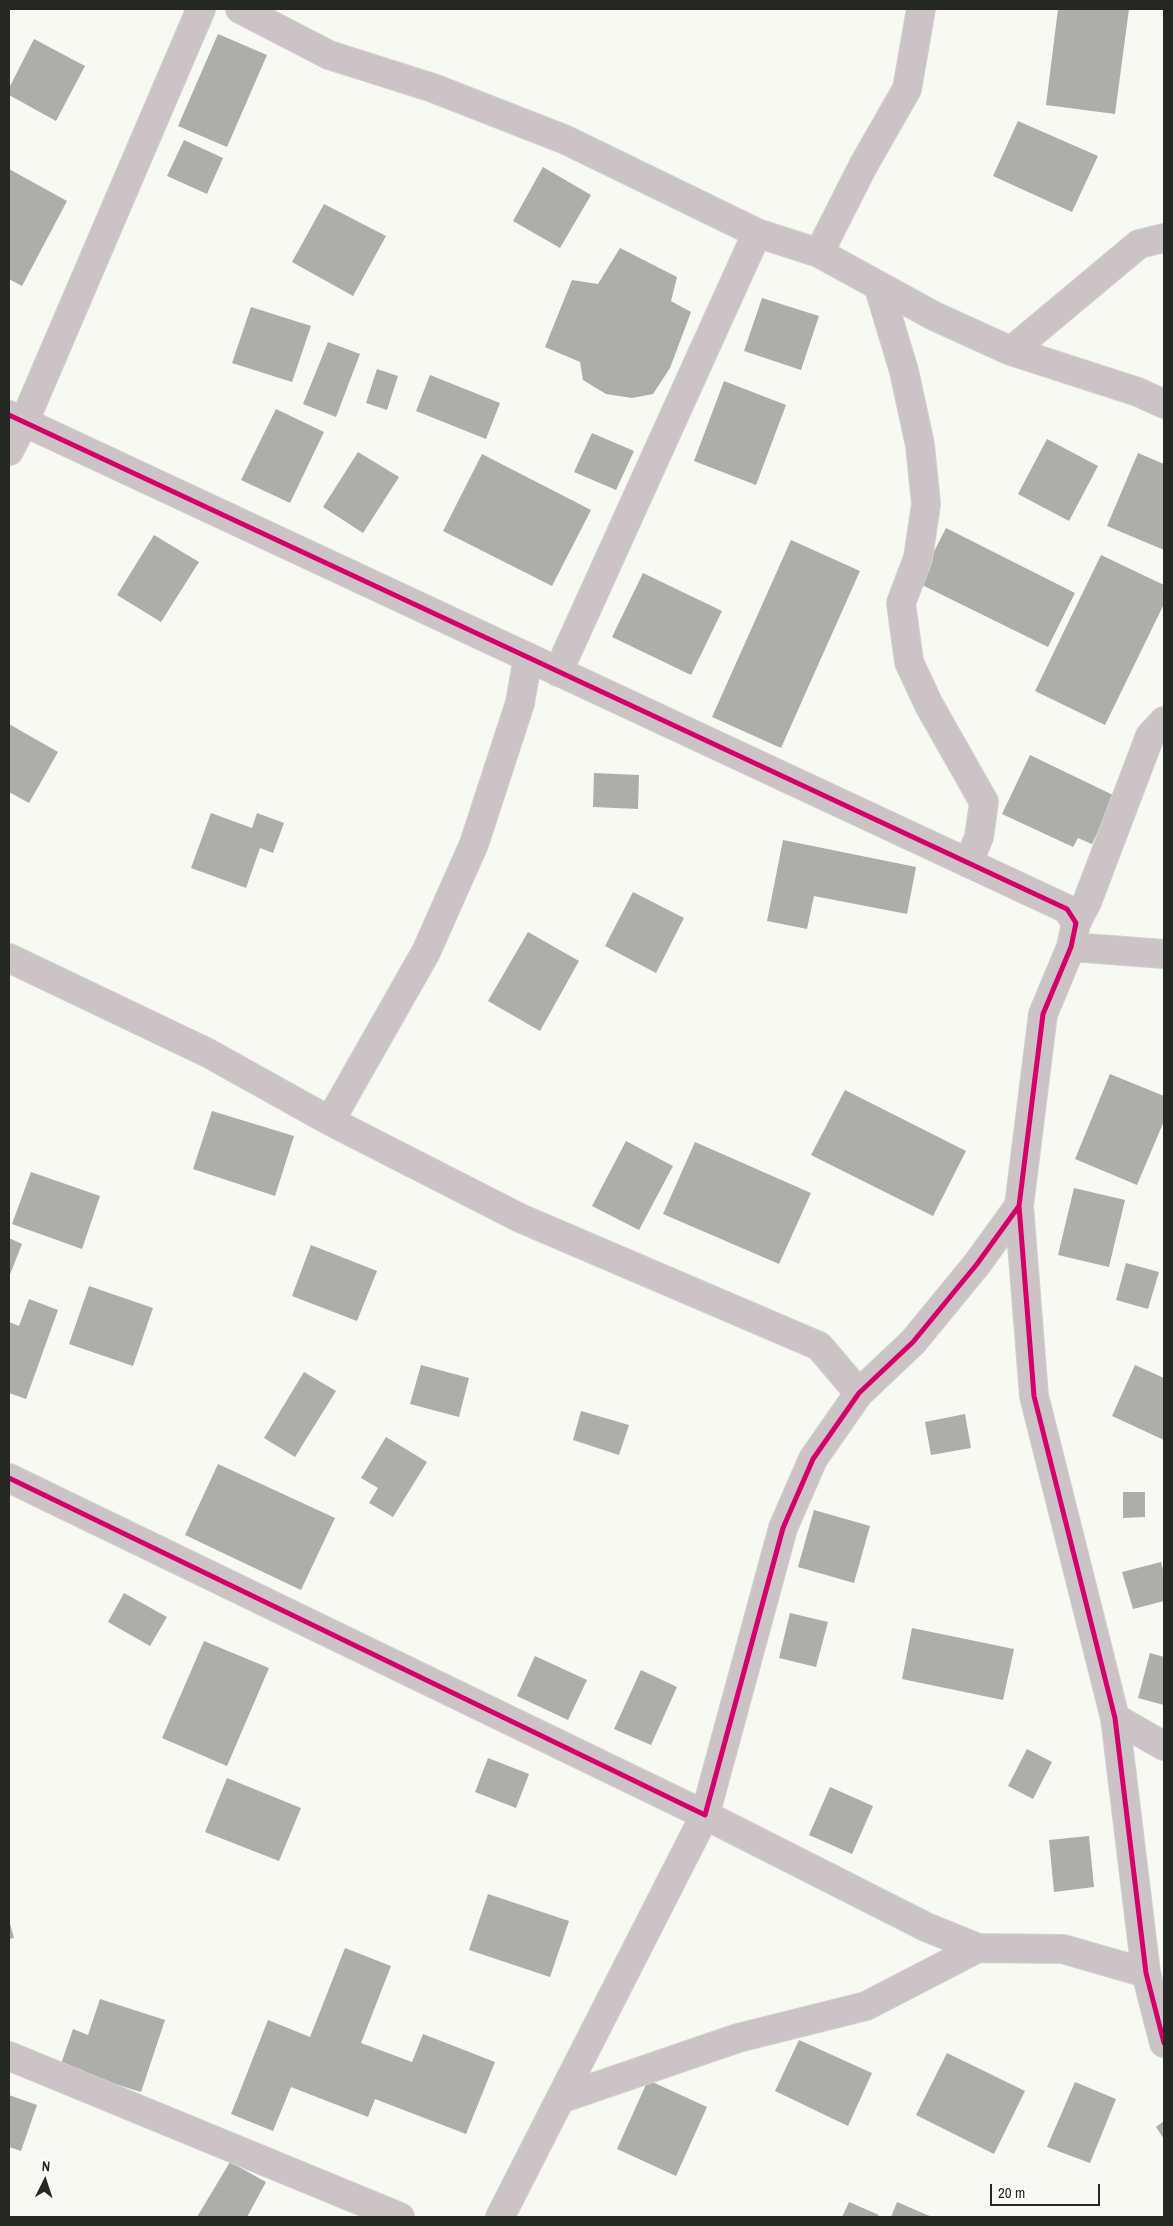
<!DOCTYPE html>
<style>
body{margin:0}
#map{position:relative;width:1173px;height:2226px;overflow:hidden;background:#f7f9f2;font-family:"Archivo Narrow",sans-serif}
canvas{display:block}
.frame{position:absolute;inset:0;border:10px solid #252722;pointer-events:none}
.north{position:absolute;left:20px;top:2156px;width:50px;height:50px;-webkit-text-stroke:4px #fff;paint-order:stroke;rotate:4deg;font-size:14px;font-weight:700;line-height:20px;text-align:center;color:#252722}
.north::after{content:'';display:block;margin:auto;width:18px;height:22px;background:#252722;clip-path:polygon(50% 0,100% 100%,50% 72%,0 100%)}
.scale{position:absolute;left:990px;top:2184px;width:110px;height:22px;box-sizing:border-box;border:2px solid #252722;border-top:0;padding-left:6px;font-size:15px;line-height:18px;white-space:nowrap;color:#252722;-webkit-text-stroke:4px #fff;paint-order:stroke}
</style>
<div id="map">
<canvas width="1173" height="2226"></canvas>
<div class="frame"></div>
<div class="north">N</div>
<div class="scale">20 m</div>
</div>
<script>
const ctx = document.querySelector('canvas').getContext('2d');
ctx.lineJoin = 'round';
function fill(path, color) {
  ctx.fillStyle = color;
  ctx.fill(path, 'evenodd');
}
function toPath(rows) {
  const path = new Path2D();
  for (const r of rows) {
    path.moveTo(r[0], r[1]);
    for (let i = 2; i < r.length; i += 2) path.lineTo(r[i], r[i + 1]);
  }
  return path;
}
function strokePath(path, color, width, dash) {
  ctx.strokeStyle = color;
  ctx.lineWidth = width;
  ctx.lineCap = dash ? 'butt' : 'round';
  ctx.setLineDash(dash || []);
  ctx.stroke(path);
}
fill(toPath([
 [1058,9,1129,9,1115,114,1046,105],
 [218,34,267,55,227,147,178,126],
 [34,39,85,66,56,121,9,95,9,88],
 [1018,121,1098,156,1072,212,993,176],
 [184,140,223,158,207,194,167,176],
 [543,167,591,195,560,248,513,221],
 [9,169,67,201,22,286,9,279],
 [324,204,386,236,353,296,292,262],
 [620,248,677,277,671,301,691,312,670,368,653,394,632,398,606,394,583,380,580,362,545,347,572,280,598,284],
 [762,298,819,316,801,370,744,351],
 [251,307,311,326,292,382,232,363],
 [328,342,360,354,336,417,303,404],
 [377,369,398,376,387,410,366,403],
 [430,375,500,403,486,439,416,411],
 [724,381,786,405,756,485,694,461],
 [276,409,324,432,290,503,241,480],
 [592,433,634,451,616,490,574,472],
 [1047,439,1098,466,1069,521,1018,494],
 [358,452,399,477,363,533,323,507],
 [1138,453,1164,464,1164,550,1107,526],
 [482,454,591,510,552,586,443,531],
 [946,528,1075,593,1048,647,918,583],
 [154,535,199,562,161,622,117,595],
 [791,540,860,571,781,748,712,717],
 [1101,555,1164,585,1164,604,1105,725,1035,691],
 [643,573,722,611,691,675,612,637],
 [9,724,58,752,29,803,9,792],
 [1030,755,1115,796,1092,844,1078,838,1073,847,1002,814],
 [594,773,639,775,638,809,593,807],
 [211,813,252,828,257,813,284,823,273,853,260,848,246,888,191,868],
 [783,840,916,867,907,914,814,896,807,929,767,921],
 [633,892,684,918,656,973,605,946],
 [528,932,579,961,540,1031,488,1001],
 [1110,1074,1164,1096,1164,1121,1137,1185,1075,1159],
 [845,1090,966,1151,933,1216,811,1155],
 [212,1111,294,1136,275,1196,193,1169],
 [626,1141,673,1166,639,1230,592,1206],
 [695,1142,811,1193,779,1264,663,1214],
 [31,1172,100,1196,82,1249,12,1224],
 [1074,1188,1125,1200,1109,1267,1058,1255],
 [9,1238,22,1244,9,1277],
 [311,1245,377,1271,357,1321,292,1296],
 [1126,1263,1159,1272,1148,1309,1116,1300],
 [89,1286,153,1308,133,1366,69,1344],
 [29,1299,58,1310,26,1399,9,1393,9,1322,19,1326],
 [421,1365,469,1378,459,1417,410,1404],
 [1135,1365,1164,1378,1164,1440,1112,1416],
 [304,1372,336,1391,295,1457,264,1438],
 [581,1411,629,1425,619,1455,573,1440],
 [965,1414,971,1448,931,1455,925,1422],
 [386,1437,427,1462,393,1517,369,1503,378,1488,361,1478],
 [218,1464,335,1518,301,1590,185,1535],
 [1123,1492,1145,1492,1145,1517,1123,1518],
 [814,1510,870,1526,854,1583,798,1567],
 [1161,1562,1164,1573,1164,1601,1133,1609,1122,1572],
 [124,1593,167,1617,150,1646,108,1622],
 [790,1613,828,1622,816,1667,779,1658],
 [912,1628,1014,1649,1003,1700,902,1679],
 [204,1641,269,1668,227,1766,162,1738],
 [1150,1653,1164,1657,1164,1705,1138,1698],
 [535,1656,587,1680,568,1720,517,1696],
 [641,1670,677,1687,651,1745,614,1729],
 [1027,1749,1052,1762,1033,1799,1008,1786],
 [488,1758,529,1774,516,1808,475,1792],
 [227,1778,301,1808,279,1861,205,1832],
 [830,1787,873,1806,852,1854,809,1835],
 [1089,1836,1094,1887,1054,1892,1049,1840],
 [488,1894,569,1921,550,1977,469,1950],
 [9,1920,14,1938,9,1939],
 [345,1948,391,1966,361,2043,412,2062,423,2034,495,2062,466,2134,375,2099,368,2117,291,2087,273,2131,231,2114,268,2020,310,2037],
 [100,1999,165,2020,141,2092,60,2067,73,2029,88,2035],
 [799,2040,872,2073,848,2126,775,2091],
 [947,2053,1025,2091,994,2154,916,2115],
 [648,2080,707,2107,676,2176,617,2149],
 [1075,2082,1116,2099,1090,2163,1047,2147],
 [9,2095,37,2105,21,2151,9,2147],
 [1164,2121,1164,2139,1156,2127],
 [230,2162,266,2182,247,2217,197,2217],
 [849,2202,879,2215,877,2217,842,2217],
 [897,2202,932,2217,891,2217]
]), '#adaea9');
const minor = toPath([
 [240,9,329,55,433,88,566,140,757,233],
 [819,253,863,166,907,89,921,9],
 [879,288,904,371,920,445,926,504,918,558,901,603,909,662,929,705,984,802,979,837,968,863],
 [1011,351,1139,244,1164,238],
 [9,415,1067,909,1076,923,1071,947,1043,1014,1019,1206,1034,1396,1115,1718,1146,1973,1164,2043],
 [9,451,24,422,201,9],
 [558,672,757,233,819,253,934,316,1011,351,1138,392,1164,404],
 [1076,923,1087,902,1150,736,1164,721],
 [1071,947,1164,954],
 [9,958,208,1053,330,1121,520,1218,819,1346,859,1393],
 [330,1121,426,952,474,844,520,703,528,657],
 [9,1478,705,1815,783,1528,813,1459,859,1393,913,1342,977,1264,1019,1206],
 [1115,1718,1164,1746],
 [9,2056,400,2217],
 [560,2099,738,2038,866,2006,978,1948],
 [500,2217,705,1815,926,1927,978,1948,1063,1949,1146,1973]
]);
strokePath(minor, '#d0d2cd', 30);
strokePath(minor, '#cbc3c6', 28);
strokePath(toPath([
 [9,415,1067,909,1076,923,1071,947,1043,1014,1019,1206,1034,1396,1115,1718,1146,1973,1164,2043],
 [9,1478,705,1815,783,1528,813,1459,859,1393,913,1342,977,1264,1019,1206]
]), '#d6006c', 5);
</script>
